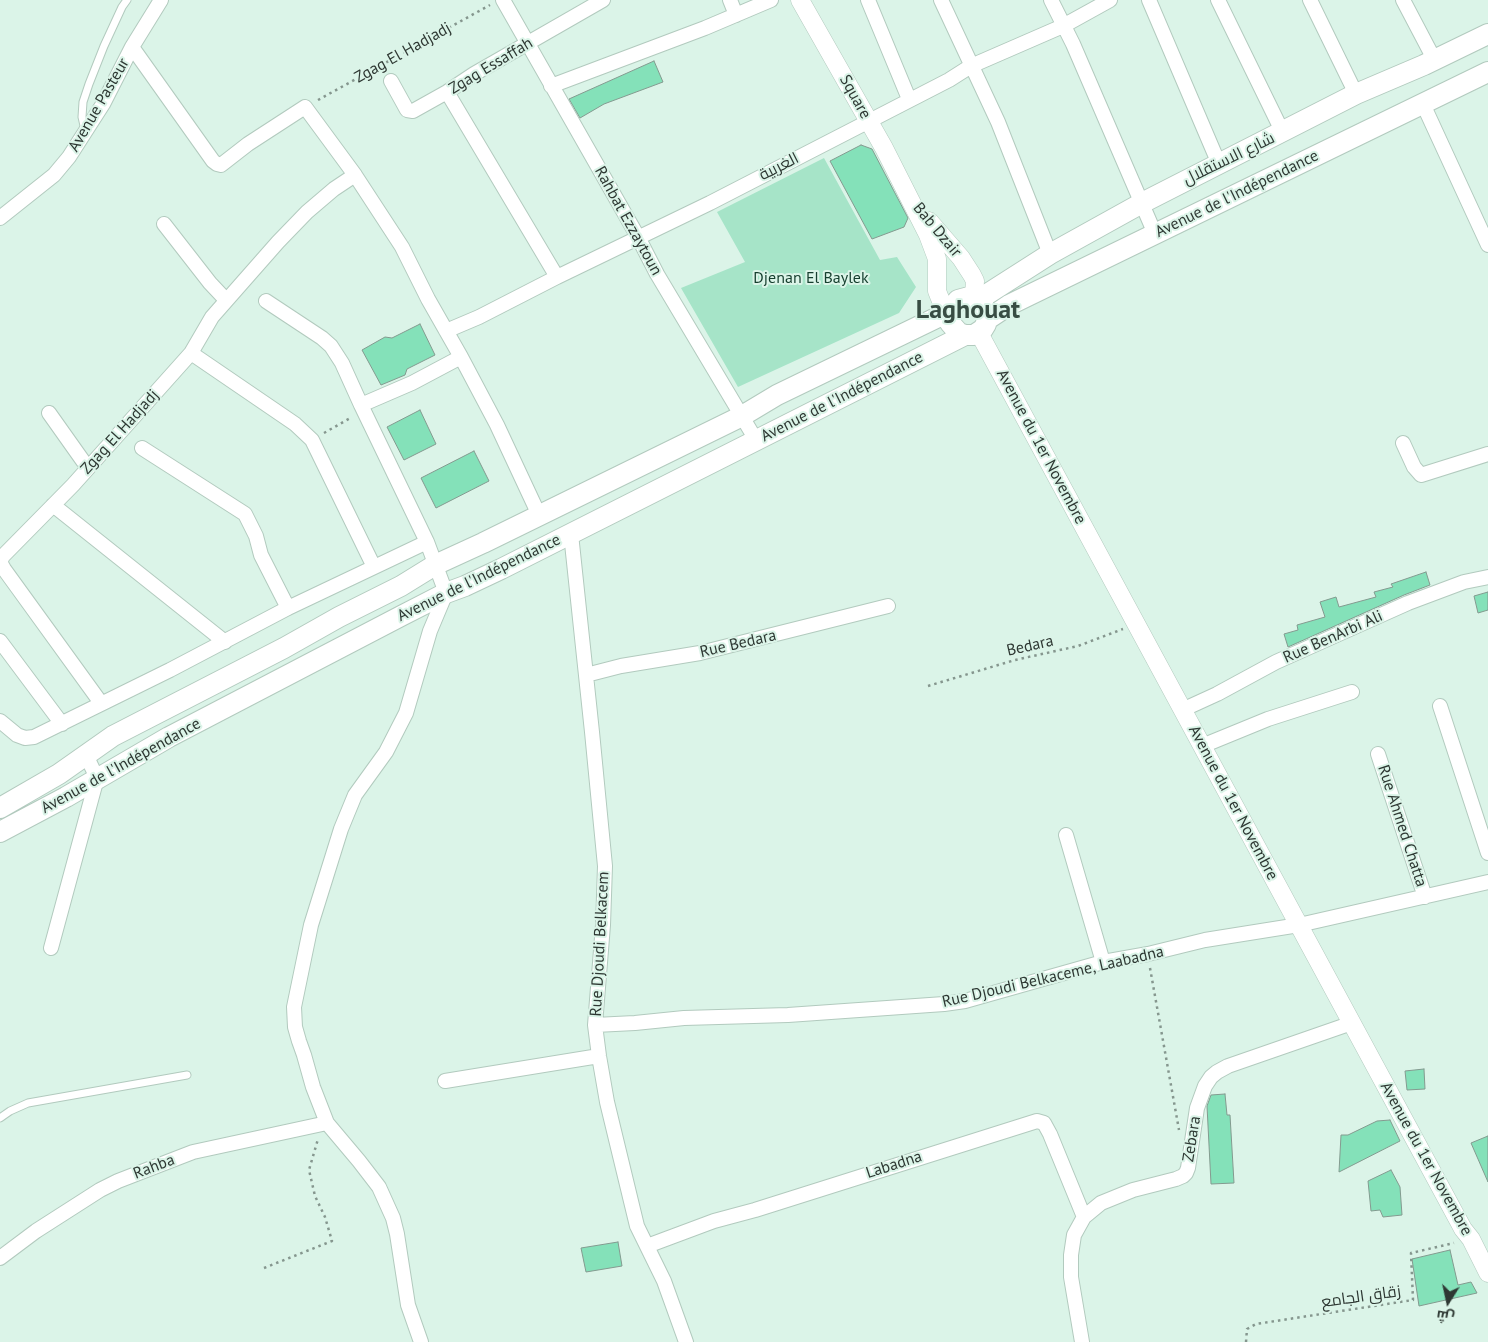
<!DOCTYPE html>
<meta charset="utf-8">
<style>
body{margin:0}
#map{position:relative;width:1488px;height:1342px;overflow:hidden;background:#dbf4e8;font-family:"PT Sans",Cairo,sans-serif}
canvas{display:block}
.north{position:absolute;left:1423px;top:1277px;width:50px;height:50px;-webkit-text-stroke:4px #dbf4e8;paint-order:stroke;rotate:190deg;font-size:14px;font-weight:700;line-height:20px;text-align:center;color:#2e3833}
.north::after{content:'';display:block;margin:auto;width:18px;height:22px;background:#2e3833;clip-path:polygon(50% 0,100% 100%,50% 72%,0 100%)}
</style>
<div id="map">
<canvas width="1488" height="1342"></canvas>
<div class="north">ش</div>
</div>
<script>
const ctx = document.querySelector('canvas').getContext('2d');
ctx.lineJoin = 'round';
function fill(path, color) {
  ctx.fillStyle = color;
  ctx.fill(path, 'evenodd');
}
function toPath(rows) {
  const path = new Path2D();
  for (const r of rows) {
    path.moveTo(r[0], r[1]);
    for (let i = 2; i < r.length; i += 2) path.lineTo(r[i], r[i + 1]);
  }
  return path;
}
function strokePath(path, color, width, dash) {
  ctx.strokeStyle = color;
  ctx.lineWidth = width;
  ctx.lineCap = dash ? 'butt' : 'round';
  ctx.setLineDash(dash || []);
  ctx.stroke(path);
}
function write(font, color, halo, rows, align = 'center') {
  ctx.font = font + ' "PT Sans",Cairo,sans-serif';
  ctx.lineWidth = 4;
  ctx.setLineDash([]);
  ctx.textBaseline = 'middle';
  ctx.strokeStyle = halo;
  ctx.fillStyle = color;
  for (const [text, x, y, turn = 0] of rows) {
    ctx.save();
    ctx.translate(x, y);
    ctx.rotate((+turn || 0) * Math.PI / 180);
    ctx.textAlign = isNaN(turn) ? turn : align;
    if (halo) ctx.strokeText(text, 0, 0);
    ctx.fillText(text, 0, 0);
    ctx.restore();
  }
}
fill(toPath([
 [824,158,880,260,897,257,916,287,899,313,738,387,681,288,745,262,717,212]
]), '#a6e4c8');
const building = toPath([
 [654,61,663,82,604,104,580,118,569,99,654,61],
 [861,145,872,149,908,218,904,227,872,239,830,161,861,145],
 [420,324,435,355,407,369,405,375,381,385,362,350,385,337,392,338,420,324],
 [420,410,436,444,404,460,387,427,420,410],
 [474,451,489,481,436,508,421,478,474,451],
 [1426,572,1430,585,1404,595,1288,647,1284,634,1298,630,1297,625,1325,617,1320,602,1336,597,1339,607,1376,597,1374,592,1393,587,1391,584,1426,572],
 [1488,592,1488,610,1478,613,1474,596,1488,592],
 [1424,1069,1425,1089,1407,1090,1405,1071,1424,1069],
 [1225,1094,1227,1115,1230,1115,1234,1183,1211,1184,1207,1106,1211,1095,1225,1094],
 [1390,1120,1400,1141,1339,1172,1341,1135,1348,1135,1377,1121,1390,1120],
 [1488,1136,1488,1182,1471,1143,1488,1136],
 [1391,1170,1400,1187,1402,1215,1383,1217,1380,1210,1371,1211,1368,1181,1391,1170],
 [618,1242,622,1266,586,1272,581,1248,618,1242],
 [1450,1250,1458,1285,1471,1282,1477,1293,1419,1306,1412,1259,1450,1250]
]);
fill(building, '#84e1b9');
strokePath(building, '#839a8f', 1);
const service = toPath([
 [85,130,82,117,83,102,89,84,104,46,122,7,127,0],
 [0,1118,10,1111,28,1103,187,1075]
]);
const minor = toPath([
 [503,0,638,237,657,274,756,440],
 [730,0,736,15],
 [868,0,909,99],
 [941,0,998,122,1050,254],
 [1051,0,1073,44,1155,234],
 [1149,0,1219,164],
 [1218,0,1283,133],
 [1310,0,1356,94],
 [1403,0,1434,59],
 [132,47,213,161,217,164,221,165,248,144,305,107,355,175,402,247,428,299,461,357,412,383,361,405,427,542,446,593,430,631,406,713,386,752,355,795,341,829,311,925,294,1007,295,1027,299,1041,304,1055,313,1087,327,1123,359,1161,379,1187,393,1218,397,1234,408,1305,421,1342],
 [391,81,407,110,413,111,447,92,474,74,603,0],
 [551,86,705,28,771,0],
 [447,92,557,277],
 [1423,104,1488,245],
 [0,218,54,175,69,157,103,104,132,47,161,0],
 [164,224,210,283,226,300],
 [266,301,322,338,331,346,342,363,361,405],
 [446,331,479,317,557,277,710,203,949,80,971,66,1063,26,1110,0],
 [191,353,295,424,312,440,374,567],
 [461,357,497,425,539,515],
 [49,413,88,468],
 [1403,443,1414,467,1421,475,1488,454],
 [142,448,245,514,256,536,261,555,288,608],
 [53,505,225,642],
 [571,534,592,732,605,866,603,925,595,1025,599,1056,607,1102,637,1226,664,1281,686,1342],
 [0,641,62,724],
 [586,675,621,666,700,653,888,606],
 [101,703,4,569,0,562,3,556,73,485,191,353,212,317,278,242,307,212,334,189,355,175],
 [1440,706,1488,853],
 [1182,710,1217,694,1276,662,1408,603,1464,582,1488,577],
 [0,721,17,735,25,738,34,737,170,670,288,608,427,542],
 [1202,746,1268,719,1352,692],
 [1378,754,1425,897],
 [1066,835,1103,962],
 [51,948,97,778,86,755],
 [595,1025,635,1023,684,1018,788,1015,944,1004,965,1001,1103,962,1148,954,1205,940,1299,925,1488,882],
 [445,1081,599,1056],
 [647,1246,714,1221,755,1210,1037,1121,1044,1123,1050,1134,1084,1217],
 [0,1258,36,1231,100,1190,118,1181,193,1152,327,1123],
 [1082,1342,1071,1277,1071,1255,1074,1235,1084,1217,1101,1203,1133,1190,1176,1179,1183,1176,1186,1173,1188,1168,1197,1108,1205,1086,1211,1077,1217,1072,1228,1066,1352,1023]
]);
const tertiary = toPath([
 [800,0,884,148,928,235,937,259,937,291,941,301,951,308],
 [929,221,961,258,972,275,975,281,974,298],
 [979,333,1463,1229,1471,1239,1488,1273]
]);
const secondary = toPath([
 [978,300,1050,254,1142,203,1356,94,1424,65,1488,34],
 [988,319,1009,305,1488,72],
 [0,808,59,774,113,736,284,648,339,617,401,586,435,565,483,543,742,416,777,395,934,319,950,311,958,300,969,297,974,298,982,303,987,313,986,324,983,329,974,335,965,335,959,333,950,323,950,311],
 [0,832,66,797,169,737,403,615,446,593,465,586,501,569,965,335]
]);
strokePath(service, '#b2cabe', 9);
strokePath(minor, '#b2cabe', 16);
strokePath(tertiary, '#b2cabe', 19);
strokePath(secondary, '#b2cabe', 22);
strokePath(toPath([
 [318,100,490,5],
 [324,433,352,417],
 [928,686,1015,660,1078,646,1123,629],
 [1150,968,1179,1130],
 [264,1268,332,1241,325,1217,315,1196,309,1170,318,1139],
 [1246,1342,1247,1329,1256,1324,1413,1300,1411,1253,1454,1243]
]), '#85968e', 2.5, [2.5, 4]);
strokePath(service, '#fff', 7);
strokePath(minor, '#fff', 14);
strokePath(tertiary, '#fff', 18);
strokePath(secondary, '#fff', 20);
write('16px', '#2e3833', '#dbf4e8', [
 ["Zgag El Hadjadj",403,53,-29],
 ["Zgag Essaffah",491,66,-31],
 ["Square",855,97,61],
 ["Avenue Pasteur",99,105,-60],
 ["شارع الاستقلال",1229,159,-26],
 ["الغربية",779,167,-27],
 ["Avenue de l'Indépendance",1237,194,-26],
 ["Rahbat Ezzaytoun",628,221,61],
 ["Bab Dzair",937,230,50],
 ["Avenue de l'Indépendance",842,397,-27],
 ["Zgag El Hadjadj",120,432,-48],
 ["Avenue du 1er Novembre",1041,447,62],
 ["Avenue de l'Indépendance",479,578,-26],
 ["Rue BenArbi Ali",1333,637,-24],
 ["Rue Bedara",738,644,-13],
 ["Bedara",1030,646,-13],
 ["Avenue de l'Indépendance",121,766,-29],
 ["Avenue du 1er Novembre",1233,803,62],
 ["Rue Ahmed Chatta",1402,826,72],
 ["Rue Djoudi Belkacem",600,944,-87],
 ["Rue Djoudi Belkaceme, Laabadna",1053,977,-13],
 ["Zebara",1192,1139,-81],
 ["Avenue du 1er Novembre",1426,1159,61],
 ["Labadna",894,1165,-18],
 ["Rahba",154,1167,-21],
 ["زقاق الجامع",1361,1297,-8]
]);
write('16px', '#153e2e', '#dbf4e8', [
 ["Djenan El Baylek",811,278]
]);
write('bold 26px', '#384d43', '#dbf4e8', [
 ["Laghouat",968,311]
]);
</script>
